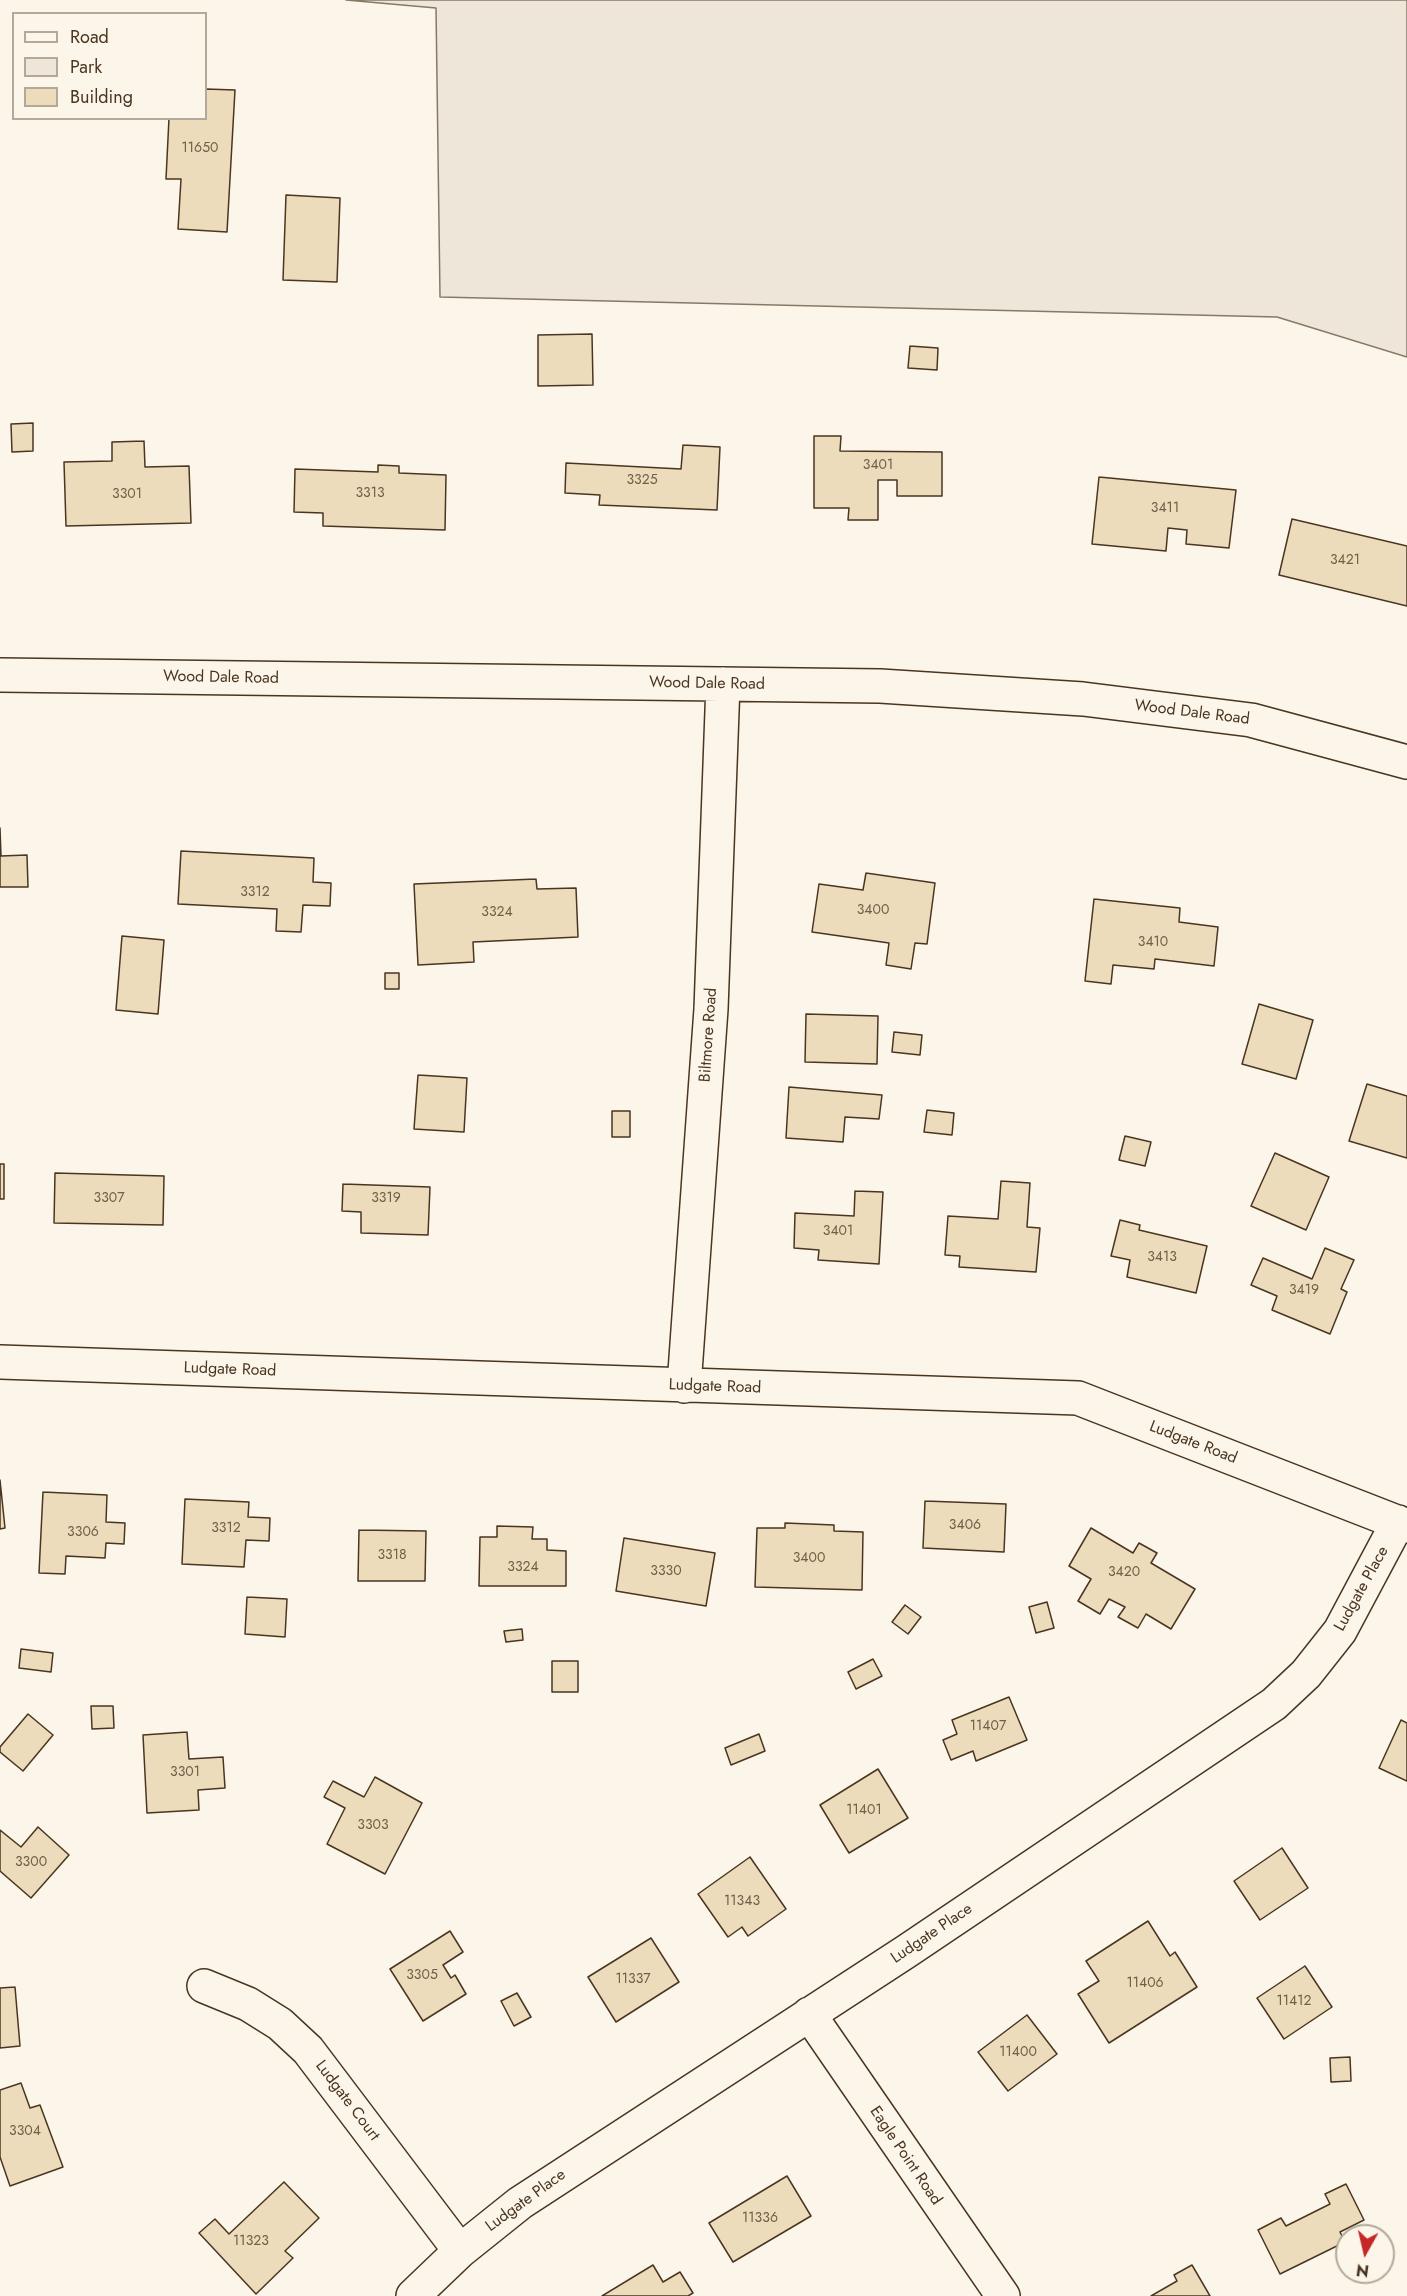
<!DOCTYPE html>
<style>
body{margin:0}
#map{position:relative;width:1407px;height:2296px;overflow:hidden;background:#fbf6e9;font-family:Jost,sans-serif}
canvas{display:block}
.legend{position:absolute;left:12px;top:12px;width:195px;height:108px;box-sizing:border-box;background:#fbf6e9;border:2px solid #b4a999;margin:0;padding:8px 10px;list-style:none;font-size:18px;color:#4a3520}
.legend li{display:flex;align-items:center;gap:12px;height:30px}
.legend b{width:30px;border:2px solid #b4a999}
.north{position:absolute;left:1335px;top:2224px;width:60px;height:60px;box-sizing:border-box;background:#fbf6e9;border:2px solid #b4a999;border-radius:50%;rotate:188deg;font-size:16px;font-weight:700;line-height:24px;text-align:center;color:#4a3520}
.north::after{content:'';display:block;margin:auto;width:21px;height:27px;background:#c62828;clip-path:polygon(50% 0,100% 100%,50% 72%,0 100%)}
</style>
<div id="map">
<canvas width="1407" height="2296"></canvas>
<ul class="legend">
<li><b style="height:8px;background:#fbf6e9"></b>Road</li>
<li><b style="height:16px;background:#ede6d9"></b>Park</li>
<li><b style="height:16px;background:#ecdcbc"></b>Building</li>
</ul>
<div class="north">N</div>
</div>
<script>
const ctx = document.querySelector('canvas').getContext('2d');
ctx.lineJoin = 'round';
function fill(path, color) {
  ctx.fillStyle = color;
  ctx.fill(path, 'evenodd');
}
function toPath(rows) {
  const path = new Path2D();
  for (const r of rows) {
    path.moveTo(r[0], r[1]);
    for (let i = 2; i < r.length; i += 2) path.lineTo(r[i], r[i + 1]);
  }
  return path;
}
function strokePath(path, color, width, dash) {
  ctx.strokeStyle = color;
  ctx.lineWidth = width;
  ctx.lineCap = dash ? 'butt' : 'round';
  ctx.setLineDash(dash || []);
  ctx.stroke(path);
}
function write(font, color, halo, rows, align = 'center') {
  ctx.font = font + ' Jost,sans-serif';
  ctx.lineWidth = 4.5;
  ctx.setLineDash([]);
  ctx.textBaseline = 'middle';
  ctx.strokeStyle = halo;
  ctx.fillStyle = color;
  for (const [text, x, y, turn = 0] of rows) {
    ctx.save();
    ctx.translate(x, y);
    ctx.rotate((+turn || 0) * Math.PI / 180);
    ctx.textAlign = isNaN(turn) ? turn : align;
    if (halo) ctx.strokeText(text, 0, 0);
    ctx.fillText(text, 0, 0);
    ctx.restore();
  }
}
const green = toPath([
 [346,0,1407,0,1407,357,1277,317,440,297,436,8,346,0]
]);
fill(green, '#ede6d9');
strokePath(green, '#887966', 1.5);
const building = toPath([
 [206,89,235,90,227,232,178,229,181,179,166,179,169,118,206,118,206,89],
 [286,195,340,198,337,282,283,280,286,195],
 [592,334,593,385,538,386,538,335,592,334],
 [910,346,938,348,937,370,908,368,910,346],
 [33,423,33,451,12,452,11,424,33,423],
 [814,436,841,436,840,451,942,452,942,496,897,496,897,480,878,480,878,520,848,520,849,508,814,508,814,436],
 [144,441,145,467,189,466,191,523,66,526,64,462,112,461,112,442,144,441],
 [683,445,720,447,717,510,599,505,600,495,565,493,566,463,681,469,683,445],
 [378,465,399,466,399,473,446,475,445,530,323,526,323,513,294,512,295,469,378,472,378,465],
 [1099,477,1236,490,1229,548,1186,544,1187,530,1168,528,1166,551,1092,544,1099,477],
 [1292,519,1407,546,1407,606,1279,575,1292,519],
 [0,828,1,856,27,855,28,887,0,887,0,828],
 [181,851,314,858,313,882,331,883,330,906,303,905,301,932,276,931,277,909,178,904,181,851],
 [866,873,935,883,927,944,915,943,911,969,886,965,889,943,812,932,819,884,863,890,866,873],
 [536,879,537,889,576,888,578,937,473,942,474,962,418,965,414,884,536,879],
 [1094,899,1180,908,1179,922,1218,927,1214,966,1155,959,1154,969,1113,965,1111,984,1085,981,1094,899],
 [122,936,164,940,158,1014,116,1010,122,936],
 [385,973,399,973,399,989,385,989,385,973],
 [1259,1004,1313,1020,1296,1079,1242,1064,1259,1004],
 [806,1014,878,1016,877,1064,805,1062,806,1014],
 [894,1032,922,1035,920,1055,892,1052,894,1032],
 [418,1075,467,1078,464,1132,414,1129,418,1075],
 [1367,1084,1407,1096,1407,1158,1349,1141,1367,1084],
 [789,1087,882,1095,879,1119,845,1117,843,1142,786,1138,789,1087],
 [927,1110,954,1113,952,1135,924,1132,927,1110],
 [612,1111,630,1111,630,1137,612,1137,612,1111],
 [1125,1136,1151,1142,1145,1166,1119,1160,1125,1136],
 [1275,1153,1329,1177,1306,1230,1251,1206,1275,1153],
 [0,1164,4,1164,4,1199,0,1199,0,1164],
 [55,1173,164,1176,163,1225,54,1223,55,1173],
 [1001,1181,1030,1183,1027,1227,1040,1228,1036,1272,959,1267,960,1256,945,1255,948,1216,998,1219,1001,1181],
 [343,1184,430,1187,428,1235,361,1233,361,1212,342,1211,343,1184],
 [855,1191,883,1192,879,1264,818,1260,819,1250,794,1248,795,1213,854,1216,855,1191],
 [1120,1220,1140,1225,1139,1230,1207,1246,1196,1293,1127,1277,1130,1260,1111,1256,1120,1220],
 [1325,1248,1354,1260,1341,1289,1347,1292,1330,1334,1272,1310,1277,1296,1251,1285,1263,1258,1312,1279,1325,1248],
 [0,1480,5,1528,0,1529,0,1480],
 [43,1492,107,1495,106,1522,125,1523,124,1544,106,1543,105,1558,66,1556,65,1574,39,1573,43,1492],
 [185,1499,249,1502,248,1517,270,1518,269,1541,246,1540,244,1567,182,1564,185,1499],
 [925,1501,1006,1504,1004,1552,923,1548,925,1501],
 [785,1523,834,1525,834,1531,863,1532,862,1590,755,1587,757,1528,785,1528,785,1523],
 [497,1526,533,1527,532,1539,547,1539,547,1550,566,1551,566,1586,479,1586,480,1537,497,1537,497,1526],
 [1091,1528,1133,1553,1139,1543,1157,1553,1151,1563,1195,1589,1171,1629,1146,1614,1138,1628,1118,1617,1125,1607,1109,1599,1100,1614,1078,1601,1091,1579,1069,1566,1091,1528],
 [359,1530,426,1531,425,1581,358,1581,359,1530],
 [624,1538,715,1553,706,1606,616,1591,624,1538],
 [247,1597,287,1599,285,1637,245,1634,247,1597],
 [1047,1602,1054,1628,1036,1633,1029,1607,1047,1602],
 [905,1605,921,1617,908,1634,892,1622,905,1605],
 [522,1629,523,1640,506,1642,504,1631,522,1629],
 [21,1649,53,1653,51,1672,19,1668,21,1649],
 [873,1659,882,1676,856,1689,848,1672,873,1659],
 [552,1661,578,1661,578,1692,552,1692,552,1661],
 [1009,1697,1027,1740,976,1761,973,1751,951,1760,943,1740,957,1734,952,1720,1009,1697],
 [91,1706,113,1706,114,1728,92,1729,91,1706],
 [28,1714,53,1735,23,1771,0,1752,0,1747,28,1714],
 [1401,1720,1407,1723,1407,1781,1379,1768,1401,1720],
 [187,1732,189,1759,223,1757,225,1788,198,1790,199,1810,147,1813,143,1735,187,1732],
 [759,1734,765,1751,731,1765,725,1748,759,1734],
 [878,1769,908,1818,849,1853,820,1805,878,1769],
 [375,1777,422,1803,385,1874,327,1844,345,1808,324,1797,333,1781,364,1797,375,1777],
 [38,1827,69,1855,31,1898,0,1871,0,1830,21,1847,38,1827],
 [1282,1848,1308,1888,1260,1920,1234,1881,1282,1848],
 [750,1857,786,1909,748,1936,742,1927,728,1937,698,1894,750,1857],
 [1148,1921,1170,1956,1175,1952,1197,1987,1109,2043,1078,1994,1099,1981,1086,1961,1148,1921],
 [450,1931,463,1952,443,1965,451,1978,455,1975,466,1994,423,2021,390,1969,450,1931],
 [651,1938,679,1982,616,2022,588,1977,651,1938],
 [1305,1966,1332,2007,1284,2039,1257,1998,1305,1966],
 [15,1987,20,2046,0,2048,0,1988,15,1987],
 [517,1993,531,2017,514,2026,501,2001,517,1993],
 [1027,2015,1057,2054,1008,2091,978,2052,1027,2015],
 [1350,2057,1351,2081,1331,2082,1330,2058,1350,2057],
 [21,2083,30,2108,40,2105,63,2167,10,2186,0,2157,0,2090,21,2083],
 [787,2176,811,2216,733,2262,709,2223,787,2176],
 [284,2182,319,2218,285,2251,293,2258,256,2294,199,2233,215,2219,229,2234,284,2182],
 [1346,2184,1364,2220,1340,2232,1345,2242,1280,2274,1258,2230,1281,2218,1286,2226,1330,2204,1325,2194,1346,2184],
 [653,2265,663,2282,680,2272,693,2293,688,2296,602,2296,653,2265],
 [1192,2265,1210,2296,1151,2296,1177,2281,1174,2275,1192,2265]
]);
fill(building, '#ecdcbc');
strokePath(building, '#4a3520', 1.5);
const street = toPath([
 [0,675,880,686,1083,699,1251,720,1407,762],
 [0,1362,1078,1398,1407,1526],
 [684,1386,711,1009,723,684],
 [204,1986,248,2004,280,2024,308,2050,460,2251],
 [809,2014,1003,2296],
 [413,2296,460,2251,520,2203,907,1951,1274,1704,1306,1674,1340,1631,1398,1522]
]);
strokePath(street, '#4a3520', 36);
strokePath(street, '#fbf6e9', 33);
write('14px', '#725f47', null, [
 ["11650",200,149],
 ["3401",878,466],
 ["3325",642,481],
 ["3313",370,494],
 ["3301",127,495],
 ["3411",1165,509],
 ["3421",1345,561],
 ["3312",255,893],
 ["3400",873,911],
 ["3324",497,913],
 ["3410",1153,943],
 ["3307",109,1199],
 ["3319",386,1199],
 ["3401",838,1232],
 ["3413",1162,1258],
 ["3419",1304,1291],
 ["3406",965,1526],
 ["3312",226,1529],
 ["3306",83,1533],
 ["3318",392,1556],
 ["3400",809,1559],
 ["3324",523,1568],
 ["3330",666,1572],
 ["3420",1124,1573],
 ["11407",988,1727],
 ["3301",185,1773],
 ["11401",864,1811],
 ["3303",373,1826],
 ["3300",31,1863],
 ["11343",742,1902],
 ["3305",422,1976],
 ["11337",633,1980],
 ["11406",1145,1984],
 ["11412",1294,2002],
 ["11400",1018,2053],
 ["3304",25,2132],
 ["11336",760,2219],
 ["11323",251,2242]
]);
write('16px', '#4a3520', '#fbf6e9', [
 ["Wood Dale Road",221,678,1],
 ["Wood Dale Road",707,684,1],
 ["Wood Dale Road",1192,713,7],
 ["Biltmore Road",709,1035,-86],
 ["Ludgate Road",230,1370,2],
 ["Ludgate Road",715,1387,2],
 ["Ludgate Road",1193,1443,21],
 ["Ludgate Place",1362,1589,-61],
 ["Ludgate Place",932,1934,-34],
 ["Ludgate Court",347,2101,53],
 ["Eagle Point Road",905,2156,56],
 ["Ludgate Place",526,2201,-36]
]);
</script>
